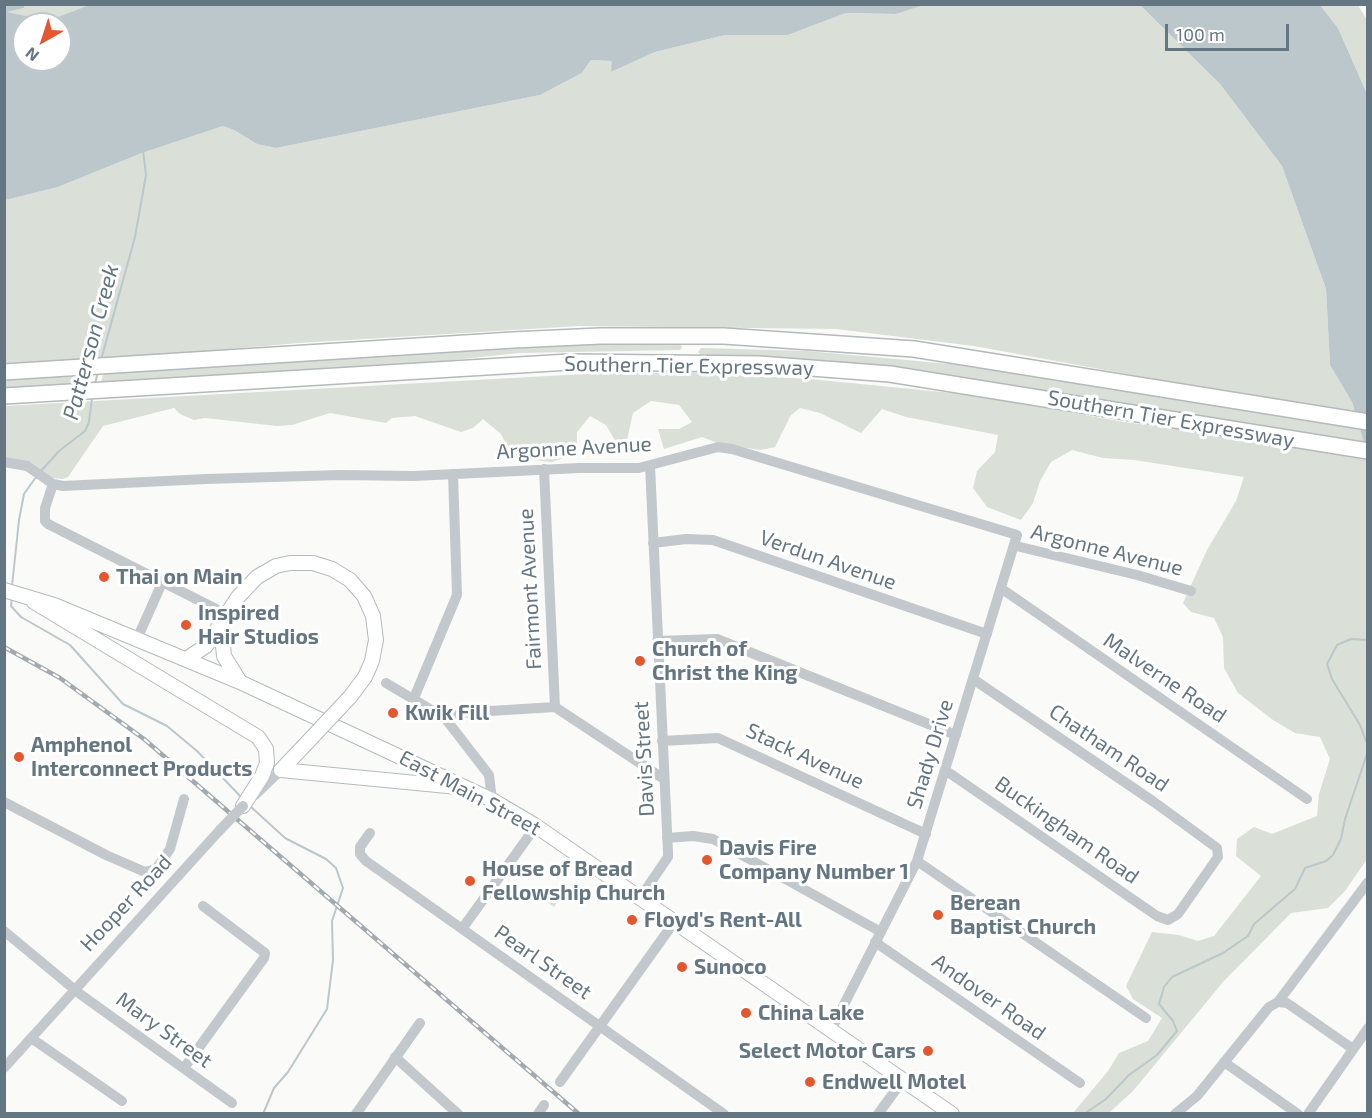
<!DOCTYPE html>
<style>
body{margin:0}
#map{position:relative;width:1372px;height:1118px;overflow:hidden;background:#fafaf8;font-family:"Exo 2",sans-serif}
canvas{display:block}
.frame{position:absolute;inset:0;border:6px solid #657683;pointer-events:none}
.north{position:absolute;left:12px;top:12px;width:60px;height:60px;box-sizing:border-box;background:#fff;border:2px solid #c1c8cd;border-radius:50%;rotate:219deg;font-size:16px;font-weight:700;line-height:24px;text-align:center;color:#657683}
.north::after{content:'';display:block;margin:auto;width:21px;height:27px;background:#e4572e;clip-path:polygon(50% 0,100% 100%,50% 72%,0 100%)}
.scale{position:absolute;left:1165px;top:24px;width:124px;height:27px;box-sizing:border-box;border:3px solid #657683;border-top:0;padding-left:8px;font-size:18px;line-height:21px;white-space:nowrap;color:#657683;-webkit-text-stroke:4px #fff;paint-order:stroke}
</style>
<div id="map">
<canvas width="1372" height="1118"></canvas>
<div class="frame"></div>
<div class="north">N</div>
<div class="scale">100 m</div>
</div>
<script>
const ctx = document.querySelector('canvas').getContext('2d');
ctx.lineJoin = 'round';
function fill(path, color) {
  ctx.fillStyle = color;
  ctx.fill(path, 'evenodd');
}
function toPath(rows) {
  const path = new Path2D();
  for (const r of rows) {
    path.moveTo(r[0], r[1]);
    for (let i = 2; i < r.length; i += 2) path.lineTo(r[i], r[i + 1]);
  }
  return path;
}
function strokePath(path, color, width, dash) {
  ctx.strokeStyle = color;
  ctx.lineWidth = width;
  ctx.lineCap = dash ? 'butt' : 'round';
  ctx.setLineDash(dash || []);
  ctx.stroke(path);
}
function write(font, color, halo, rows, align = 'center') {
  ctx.font = font + ' "Exo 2",sans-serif';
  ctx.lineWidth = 6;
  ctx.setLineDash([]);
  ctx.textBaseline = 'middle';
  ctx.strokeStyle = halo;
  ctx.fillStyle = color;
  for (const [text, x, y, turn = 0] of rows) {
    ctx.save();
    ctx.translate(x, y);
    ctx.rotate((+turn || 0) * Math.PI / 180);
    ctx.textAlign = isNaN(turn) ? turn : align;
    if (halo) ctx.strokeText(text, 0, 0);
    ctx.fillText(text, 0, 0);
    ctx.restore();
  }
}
fill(toPath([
 [923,4,1140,5,1220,84,1282,166,1326,289,1330,365,1352,402,1356,416,974,346,836,329,579,326,298,343,108,360,5,363,4,200,58,187,142,153,223,126,234,130,257,144,276,148,540,95,582,73,591,60,613,61,611,72,655,52,725,35,788,35,846,13,896,14],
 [24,5,92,5,48,21,5,12,24,8],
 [1320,5,1358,5,1367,20,1367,94,1338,28],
 [558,344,676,344,681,345,682,348,680,350,519,353,406,365,100,384,104,373],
 [701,348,807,351,1016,370,1360,426,1366,448,1253,426,702,356,698,352],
 [603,373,695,373,810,379,972,395,1124,422,1367,454,1367,859,1345,891,1328,908,1291,913,1223,982,1133,1091,1109,1113,1073,1113,1108,1071,1119,1053,1148,1041,1162,1018,1133,999,1126,986,1152,932,1179,935,1198,941,1214,936,1261,876,1236,856,1237,839,1254,827,1272,834,1317,816,1319,794,1330,759,1320,737,1295,733,1273,720,1238,693,1224,668,1223,637,1214,618,1191,612,1183,603,1207,550,1236,501,1244,477,1134,460,1103,458,1072,450,1051,462,1040,481,1033,503,1021,520,987,507,973,488,977,471,995,452,998,435,906,417,882,409,861,433,820,413,800,408,791,415,775,447,761,450,720,444,702,437,664,449,658,429,679,429,692,422,679,405,651,401,633,413,627,440,616,442,606,425,590,416,577,432,577,453,552,462,513,458,501,434,483,419,473,428,461,432,415,416,392,418,386,423,330,413,292,425,277,426,205,418,194,420,180,414,174,408,103,426,68,477,63,479,52,478,5,457,5,406],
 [88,374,84,385,5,389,5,379],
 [553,886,563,893,554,907,543,899]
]), '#dadfd7');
fill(toPath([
 [92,4,923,4,923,5,896,14,846,13,788,35,725,35,655,52,611,72,612,61,591,60,582,73,540,95,276,148,257,144,234,130,223,126,142,153,58,187,5,200,5,5,24,5,24,8,7,12,48,21],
 [24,24,60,24,60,60,24,60],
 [1140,5,1320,5,1338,28,1367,94,1367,452,1352,402,1330,365,1326,289,1282,166,1220,84]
]), '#bbc7cb');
strokePath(toPath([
 [101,360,135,237,146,175,143,150],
 [95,384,98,372],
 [42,470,59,451,85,431,89,422,92,398],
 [12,586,19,520,24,494,36,477],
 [12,598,11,606,21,617,70,645,123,704,167,726,197,751,242,798],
 [1368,640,1351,639,1337,645,1327,664,1332,679,1360,725,1368,746],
 [250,806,285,838,326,859,336,868,343,888,332,921,333,960,327,1009,288,1072,274,1088,263,1114],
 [1084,1114,1106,1099,1129,1075,1157,1055,1177,1031,1173,1021,1159,1004,1164,987,1172,977,1223,953,1248,936,1254,924,1295,889,1305,868,1326,861,1333,855,1341,839,1345,819,1368,751]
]), '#bbc7cb', 2);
const major = toPath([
 [4,590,54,605,240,682,492,800,536,826,952,1114],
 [34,602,258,737,266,749,267,763,262,776,243,806],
 [221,626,224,656,240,682],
 [186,659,206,646,238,597,257,577,276,566,290,563,313,563,332,569,350,580,364,596,373,616,376,640,372,661,365,677,350,697],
 [281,770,458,787],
 [281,770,302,748]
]);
const highway = toPath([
 [4,372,513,340,600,336,724,336,914,349,1368,422],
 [4,396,569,362,759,364,890,374,1368,451]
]);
strokePath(major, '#b5babe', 16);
strokePath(highway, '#b4b9bd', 18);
strokePath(toPath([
 [4,462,27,466,53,484,63,486,206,479,340,475,414,476,579,468,639,468,718,447,732,449,1017,535,917,861,831,1030],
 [544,469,555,707],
 [53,484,45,508,45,521,48,524,216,609],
 [653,543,686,539,713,540,987,634],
 [1016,546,1137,575,1191,591],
 [1002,589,1307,799],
 [137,639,162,583],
 [657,641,717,639,956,735],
 [386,683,445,718,489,775,492,800],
 [414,698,457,595,453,474],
 [445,718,458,713,555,707,664,779],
 [662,741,718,738,926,834],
 [945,770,1157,916,1168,920,1178,914,1218,857,1217,848,1154,802,973,679],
 [254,796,281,770],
 [4,802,106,855,145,872,156,869,170,849,184,799],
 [370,833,360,847,360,854,366,861,724,1114],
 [667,838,693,836,713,839,881,932],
 [917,861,1146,1018],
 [640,898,668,857,668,852,650,466],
 [462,929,536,826],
 [4,931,80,994,232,1103],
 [875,942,1080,1083],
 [1278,1002,1368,882],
 [31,1038,122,1101],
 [395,1057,458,1114],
 [1224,1062,1298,1114],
 [4,1068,219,831],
 [184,1068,264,958,265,953,203,906],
 [560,1082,675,921],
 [356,1114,420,1023],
 [538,1114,544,1105],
 [878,1114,903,1080],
 [1175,1114,1197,1096,1269,1007,1278,1002,1287,1003,1353,1049],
 [1308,1114,1368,1028]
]), '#c3c8cc', 10);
strokePath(major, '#fff', 14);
strokePath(highway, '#fff', 15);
const rail = toPath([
 [4,647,60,678,144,739,579,1114]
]);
strokePath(rail, '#a2aab0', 4.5);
strokePath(rail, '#fff', 2, [7]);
const majorBridge = toPath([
 [302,748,350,697]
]);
strokePath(majorBridge, '#b5babe', 16, []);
strokePath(toPath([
 [219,831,243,806]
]), '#c3c8cc', 10);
strokePath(majorBridge, '#fff', 14);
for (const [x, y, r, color] of [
 [104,577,6,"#e4572e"],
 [186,625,6,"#e4572e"],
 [640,661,6,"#e4572e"],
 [393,713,6,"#e4572e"],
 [19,757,6,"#e4572e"],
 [707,860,6,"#e4572e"],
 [470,881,6,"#e4572e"],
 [938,915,6,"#e4572e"],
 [632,920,6,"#e4572e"],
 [682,967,6,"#e4572e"],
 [746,1013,6,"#e4572e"],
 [928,1051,6,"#e4572e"],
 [810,1082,6,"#e4572e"]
]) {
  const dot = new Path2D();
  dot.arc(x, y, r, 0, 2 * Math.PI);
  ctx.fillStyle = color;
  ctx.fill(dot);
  strokePath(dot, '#fff', 2);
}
write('21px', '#657683', '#fff', [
 ["Southern Tier Expressway",689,366,1],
 ["Southern Tier Expressway",1171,419,10],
 ["Argonne Avenue",574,448,-3],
 ["Argonne Avenue",1107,550,14],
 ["Verdun Avenue",828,560,19],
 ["Fairmont Avenue",530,589,-93],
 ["Malverne Road",1165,678,34],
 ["Chatham Road",1109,748,34],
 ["Shady Drive",930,754,-73],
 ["Stack Avenue",805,756,25],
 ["Davis Street",644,759,-93],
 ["East Main Street",470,793,28],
 ["Buckingham Road",1067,830,35],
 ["Hooper Road",126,903,-47],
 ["Pearl Street",543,962,35],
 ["Andover Road",989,997,35],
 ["Mary Street",164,1030,36]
]);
write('bold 21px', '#657683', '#fff', [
 ["Thai on Main",116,577],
 ["Inspired",198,613],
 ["Hair Studios",198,637],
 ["Church of",652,649],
 ["Christ the King",652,673],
 ["Kwik Fill",405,713],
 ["Amphenol",31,745],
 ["Interconnect Products",31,769],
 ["Davis Fire",719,848],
 ["Company Number 1",719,872],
 ["House of Bread",482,869],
 ["Fellowship Church",482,893],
 ["Berean",950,903],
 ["Baptist Church",950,927],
 ["Floyd's Rent-All",644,920],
 ["Sunoco",694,967],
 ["China Lake",758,1013],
 ["Select Motor Cars",916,1051,"right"],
 ["Endwell Motel",822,1082]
], 'left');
write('italic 22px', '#60757c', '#fff', [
 ["Patterson Creek",91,342,-75]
]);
</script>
